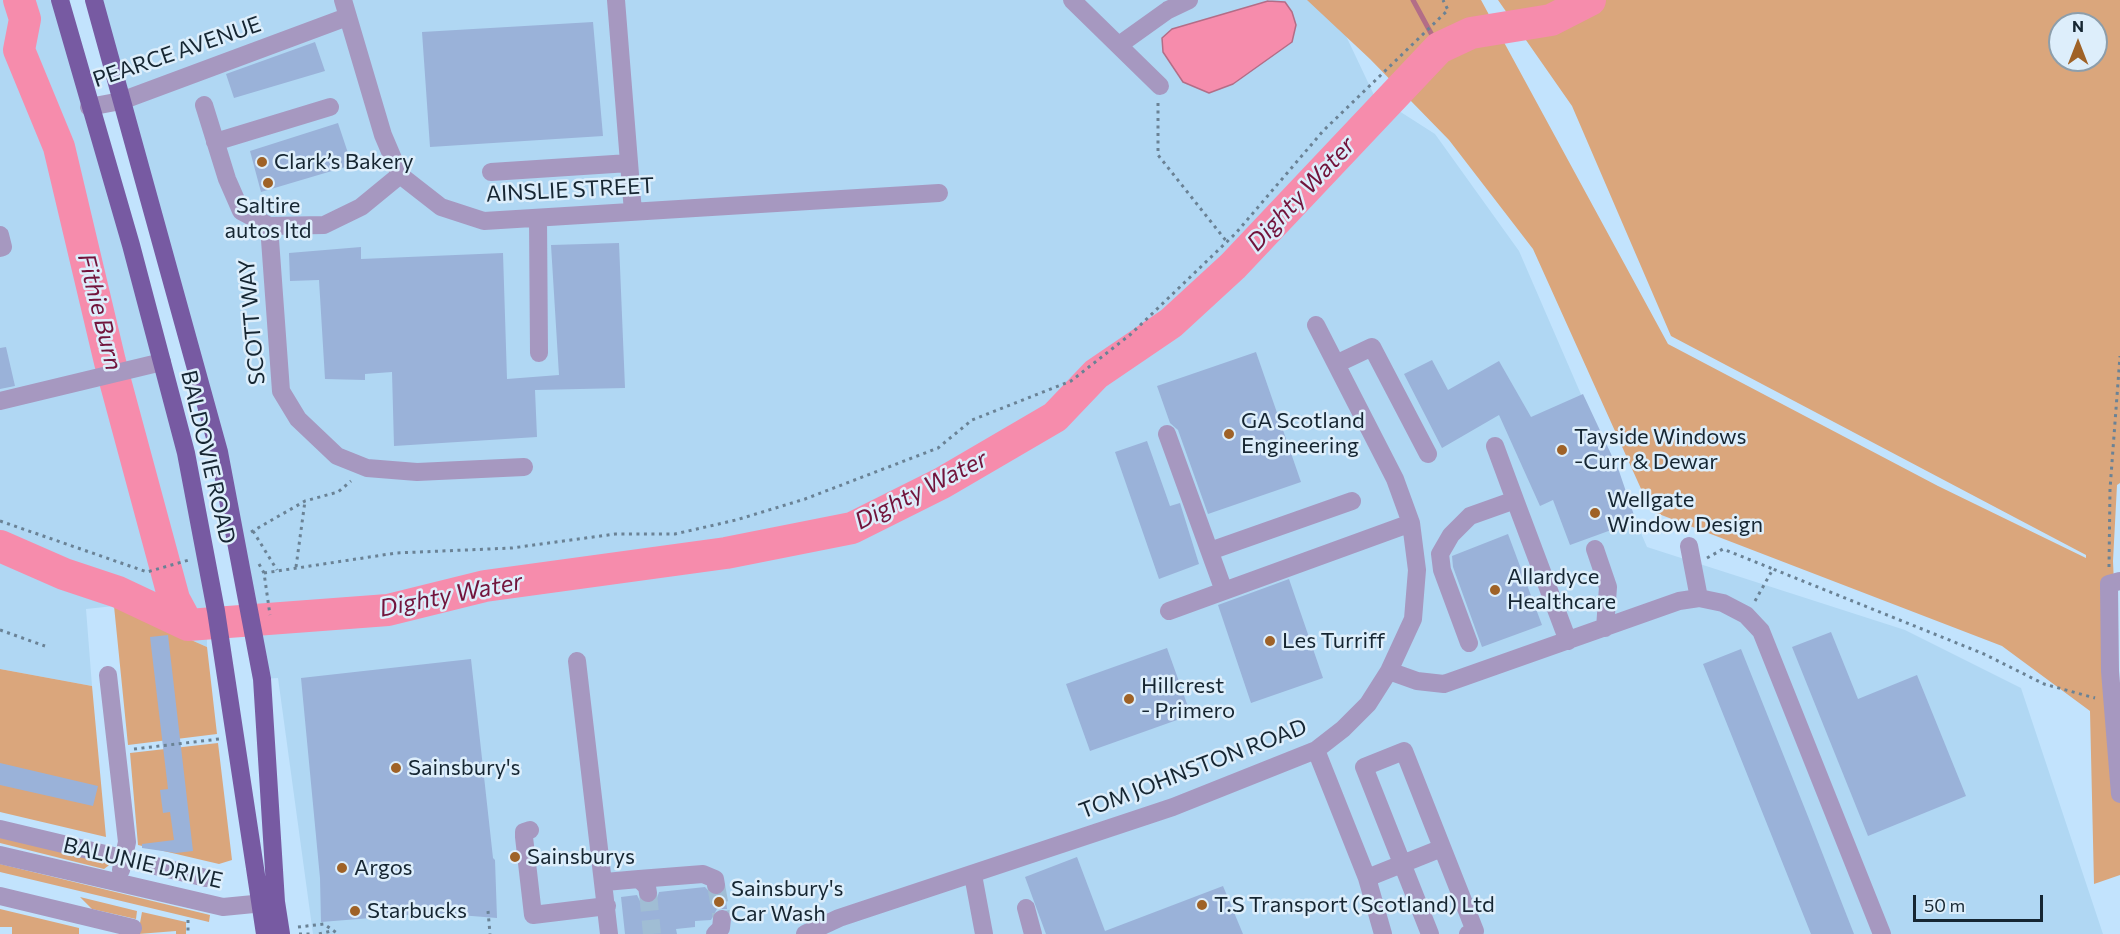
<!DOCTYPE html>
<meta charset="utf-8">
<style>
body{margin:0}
#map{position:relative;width:2120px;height:934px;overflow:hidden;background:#c2e3fd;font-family:Commissioner,sans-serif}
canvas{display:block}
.north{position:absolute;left:2048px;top:12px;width:60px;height:60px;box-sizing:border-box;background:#ddeefb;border:2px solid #8d9eab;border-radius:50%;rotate:0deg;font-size:16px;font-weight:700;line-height:24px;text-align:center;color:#162632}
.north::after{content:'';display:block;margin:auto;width:21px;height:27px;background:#9f6227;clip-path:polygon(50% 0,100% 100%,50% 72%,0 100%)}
.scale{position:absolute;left:1913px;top:895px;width:130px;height:27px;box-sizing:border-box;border:3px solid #162632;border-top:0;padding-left:8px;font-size:18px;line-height:21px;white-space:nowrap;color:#162632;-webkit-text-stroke:4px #ddeefb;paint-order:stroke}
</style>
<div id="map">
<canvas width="2120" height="934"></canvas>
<div class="north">N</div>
<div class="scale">50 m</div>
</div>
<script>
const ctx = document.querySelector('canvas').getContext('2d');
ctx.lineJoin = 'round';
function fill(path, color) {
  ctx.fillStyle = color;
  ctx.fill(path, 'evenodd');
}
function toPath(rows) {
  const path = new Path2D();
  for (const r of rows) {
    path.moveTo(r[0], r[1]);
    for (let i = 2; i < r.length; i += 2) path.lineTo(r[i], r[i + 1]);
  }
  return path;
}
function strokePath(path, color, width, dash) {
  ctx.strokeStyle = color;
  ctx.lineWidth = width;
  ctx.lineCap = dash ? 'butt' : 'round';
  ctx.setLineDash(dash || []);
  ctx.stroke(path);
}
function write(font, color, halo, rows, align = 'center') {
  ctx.font = font + ' Commissioner,sans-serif';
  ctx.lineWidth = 5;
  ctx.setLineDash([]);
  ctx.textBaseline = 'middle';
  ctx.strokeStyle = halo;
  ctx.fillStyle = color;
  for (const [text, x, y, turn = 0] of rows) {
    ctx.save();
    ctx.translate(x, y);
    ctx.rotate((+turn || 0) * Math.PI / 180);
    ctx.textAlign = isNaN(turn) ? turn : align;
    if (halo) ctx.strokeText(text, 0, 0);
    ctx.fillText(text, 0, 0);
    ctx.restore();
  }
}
fill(toPath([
 [0,0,60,0,206,553,207,647,114,606,86,609,92,686,0,669],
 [94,0,1329,0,1374,95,1435,134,1519,251,1647,547,1905,630,2021,688,2103,934,313,934,278,678,262,679,251,612]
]), '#b0d7f3');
fill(toPath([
 [1307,0,1481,0,1668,344,1938,486,2086,558,2086,555,1671,336,1572,106,1498,0,2120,0,2120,483,2117,485,2113,561,2120,729,2120,875,2094,884,2090,711,2002,646,1651,511,1533,249,1449,140,1370,59],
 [2060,24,2096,24,2096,60,2060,60],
 [114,606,207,647,217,734,128,745],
 [0,669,92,686,106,837,0,812],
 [218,743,232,860,219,864,138,845,130,753],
 [0,837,112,863,104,869,0,843],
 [0,864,210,915,209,922,0,872],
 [80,897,137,911,136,919,92,909],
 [0,909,79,928,79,934,12,934,12,927,0,927],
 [142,912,186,922,186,934,176,934,176,931,138,934]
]), '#daa67c');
const water = toPath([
 [1268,1,1285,2,1292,12,1296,25,1292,42,1233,84,1209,93,1183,82,1163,52,1162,38,1172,29,1268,1]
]);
fill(water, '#f68cac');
strokePath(water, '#b36d87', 1.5);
strokePath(toPath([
 [1413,0,1439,48]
]), '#b36d87', 5);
strokePath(toPath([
 [19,0,25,19,19,50,59,147,110,362,154,525,174,599,188,625],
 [0,546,64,574,118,592,188,625,388,610,485,586,726,553,852,528,942,483,1055,417,1096,374,1171,323,1233,266,1439,48,1471,33,1551,20,1590,0]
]), '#f68cac', 32);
fill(toPath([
 [593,22,603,136,430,147,422,32],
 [315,42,325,71,234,98,226,74],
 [338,123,352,165,261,192,250,151],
 [619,243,625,388,535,390,537,437,394,446,392,372,365,374,365,380,325,379,319,280,290,281,289,253,361,247,361,259,503,253,507,379,559,375,551,245],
 [6,347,15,386,0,389,0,348],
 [1256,352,1301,482,1208,514,1178,430,1170,423,1157,386],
 [1432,360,1448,390,1499,361,1531,417,1583,394,1619,471,1636,521,1570,545,1553,500,1540,506,1499,415,1442,448,1404,374],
 [1147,441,1170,506,1180,503,1199,564,1159,579,1115,452],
 [1508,534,1542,625,1482,647,1453,567,1452,556],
 [1289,579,1323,678,1251,703,1218,605],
 [1831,632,1858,699,1917,675,1966,796,1868,836,1792,647],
 [168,635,193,851,176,853,142,848,142,844,174,840,170,812,163,813,160,790,168,789,150,637],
 [1167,648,1191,715,1090,751,1066,684],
 [1741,649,1809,819,1854,934,1811,934,1703,664],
 [471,659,493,858,495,860,497,918,434,913,321,922,320,878,301,678],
 [0,763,98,786,93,806,0,785],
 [1077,857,1105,931,1223,886,1243,934,1046,934,1025,877],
 [705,887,713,896,718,896,725,891,727,909,717,909,711,920,695,921,695,927,676,929,677,934,625,934,621,897,637,895,640,901,649,904,656,901,659,892]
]), '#9ab2d9');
strokePath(toPath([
 [716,885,722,919],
 [648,893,652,934]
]), '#a0bdd4', 18, [18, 9]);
strokePath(toPath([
 [1158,103,1158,155,1227,242],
 [0,521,147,572,189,560],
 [253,531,277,570],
 [251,532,305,501,338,492,351,481],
 [1707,558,1723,549,1773,569],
 [259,564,264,573,270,615],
 [296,567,305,501],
 [2109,567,2110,489,2120,356],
 [264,573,396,553,512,548,615,534,675,534,736,520,805,499,938,448,972,420,1071,381,1131,334,1236,233,1323,131,1448,10,1443,0],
 [1755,601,1773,569,1984,654,2044,684,2095,698],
 [0,630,45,646],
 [134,749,219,739],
 [488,911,490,934],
 [188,920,188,934],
 [298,927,324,924,338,934],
 [299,934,313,934],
 [319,934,331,931]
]), '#6a8295', 3, [3, 4.5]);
strokePath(toPath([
 [343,0,383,135,400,175,441,207,484,221,939,193],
 [616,0,633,212],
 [1072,0,1160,86],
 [1119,45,1168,10,1189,0],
 [204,105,227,179,241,211,269,226,324,225,361,207,400,175],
 [89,107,121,101,347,17],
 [215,142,330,107],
 [491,172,629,163],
 [538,218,539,353],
 [269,226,281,391,298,419,337,456,367,468,417,472,524,467],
 [0,235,3,247,0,248],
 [1336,364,1372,347,1428,454],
 [0,401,162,362],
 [1167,434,1224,591],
 [1495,446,1515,500],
 [1689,546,1699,598],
 [1595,549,1608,587,1605,628],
 [1210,551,1352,501],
 [2120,581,2109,584,2110,671,2120,794],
 [1169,611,1411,523],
 [1469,643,1442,570,1440,554,1451,535,1470,516,1515,500,1568,641],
 [577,661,609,934],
 [1389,671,1417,681,1444,684,1679,601,1699,598,1723,603,1746,615,1761,631,1882,934],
 [108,675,127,842,121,870],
 [1316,750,1367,878,1383,934],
 [0,829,206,878],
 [530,830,524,832,524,837,533,915,607,906],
 [0,855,223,907,274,902],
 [973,875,984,934],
 [1367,878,1442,848],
 [639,879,703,874,715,879,716,885],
 [605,882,639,879,647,887,648,893],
 [0,896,133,928],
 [1026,908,1033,934],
 [715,934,721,928,722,919],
 [805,934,839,918,1173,807,1316,750,1343,729,1368,704,1389,671,1413,619,1417,570,1411,523,1395,479,1316,325],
 [1430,934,1364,767,1404,751,1475,931,1468,934]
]), '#a698c0', 18);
strokePath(toPath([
 [60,0,131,245,186,453,216,611,265,934],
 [94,0,219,452,262,679,276,902,281,934]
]), '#775aa2', 18);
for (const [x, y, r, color] of [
 [262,162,6,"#9f6227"],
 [268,183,6,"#9f6227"],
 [1229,434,6,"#9f6227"],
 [1562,450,6,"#9f6227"],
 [1595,513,6,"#9f6227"],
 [1495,590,6,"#9f6227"],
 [1270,641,6,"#9f6227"],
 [1129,699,6,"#9f6227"],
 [396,768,6,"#9f6227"],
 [515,857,6,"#9f6227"],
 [342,868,6,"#9f6227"],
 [719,902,6,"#9f6227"],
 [1202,905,6,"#9f6227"],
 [355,911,6,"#9f6227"]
]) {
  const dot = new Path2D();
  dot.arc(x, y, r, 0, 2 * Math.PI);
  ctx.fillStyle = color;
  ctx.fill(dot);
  strokePath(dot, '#ddeefb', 2);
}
write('22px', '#162632', '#ddeefb', [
 ["PEARCE AVENUE",177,52,-19],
 ["AINSLIE STREET",570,190,-3],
 ["SCOTT WAY",252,322,-95],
 ["BALDOVIE ROAD",208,457,77],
 ["TOM JOHNSTON ROAD",1193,769,-21],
 ["BALUNIE DRIVE",143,863,13]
]);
write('22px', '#162632', '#ddeefb', [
 ["Clark’s Bakery",274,162],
 ["Saltire",268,206,"center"],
 ["autos ltd",268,231,"center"],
 ["GA Scotland",1241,421],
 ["Engineering",1241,446],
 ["Tayside Windows",1574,437],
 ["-Curr & Dewar",1574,462],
 ["Wellgate",1607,500],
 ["Window Design",1607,525],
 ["Allardyce",1507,577],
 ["Healthcare",1507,602],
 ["Les Turriff",1282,641],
 ["Hillcrest",1141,686],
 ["- Primero",1141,711],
 ["Sainsbury's",408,768],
 ["Sainsburys",527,857],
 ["Argos",354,868],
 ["Sainsbury's",731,889],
 ["Car Wash",731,914],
 ["T.S Transport (Scotland) Ltd",1214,905],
 ["Starbucks",367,911]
], 'left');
write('italic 24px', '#72143c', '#ddeefb', [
 ["Dighty Water",1301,194,-47],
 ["Fithie Burn",100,312,76],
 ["Dighty Water",921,490,-27],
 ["Dighty Water",451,595,-11]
]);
</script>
